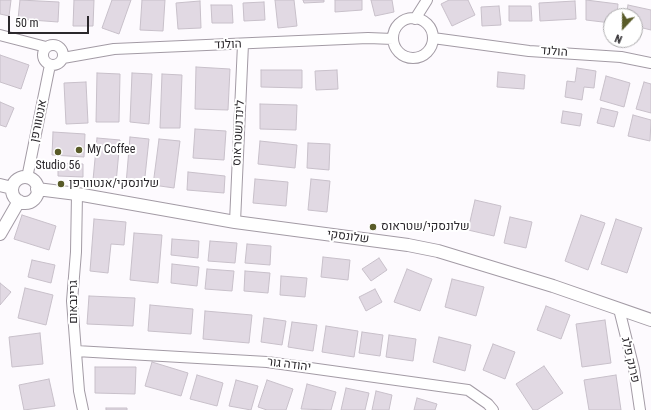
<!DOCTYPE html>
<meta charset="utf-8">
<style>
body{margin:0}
#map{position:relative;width:651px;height:410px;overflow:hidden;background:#fdfafe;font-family:"Roboto Condensed",sans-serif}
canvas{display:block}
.north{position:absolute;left:603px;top:8px;width:40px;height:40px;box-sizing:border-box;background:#fff;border:1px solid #aaa9ab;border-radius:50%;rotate:202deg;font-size:11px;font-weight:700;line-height:16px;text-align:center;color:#2b282c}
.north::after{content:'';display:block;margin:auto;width:14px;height:18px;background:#595b28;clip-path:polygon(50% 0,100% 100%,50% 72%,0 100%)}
.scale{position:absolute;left:8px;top:16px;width:81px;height:18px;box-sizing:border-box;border:2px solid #2b282c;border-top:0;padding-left:5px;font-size:12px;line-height:14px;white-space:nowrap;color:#2b282c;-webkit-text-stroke:3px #fff;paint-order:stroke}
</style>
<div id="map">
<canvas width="651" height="410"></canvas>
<div class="north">N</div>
<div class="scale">50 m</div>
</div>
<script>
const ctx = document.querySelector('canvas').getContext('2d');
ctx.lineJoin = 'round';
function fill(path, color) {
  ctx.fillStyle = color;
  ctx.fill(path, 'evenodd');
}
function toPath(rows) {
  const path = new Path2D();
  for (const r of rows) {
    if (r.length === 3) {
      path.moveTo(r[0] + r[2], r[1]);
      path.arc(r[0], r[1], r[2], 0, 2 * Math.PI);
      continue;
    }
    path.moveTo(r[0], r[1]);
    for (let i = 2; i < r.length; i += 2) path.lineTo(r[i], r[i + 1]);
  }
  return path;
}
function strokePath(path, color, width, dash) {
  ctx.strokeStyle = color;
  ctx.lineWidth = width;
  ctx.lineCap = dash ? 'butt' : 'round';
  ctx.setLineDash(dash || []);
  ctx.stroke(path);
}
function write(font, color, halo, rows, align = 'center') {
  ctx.font = font + ' "Roboto Condensed",Heebo,sans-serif';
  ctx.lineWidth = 4;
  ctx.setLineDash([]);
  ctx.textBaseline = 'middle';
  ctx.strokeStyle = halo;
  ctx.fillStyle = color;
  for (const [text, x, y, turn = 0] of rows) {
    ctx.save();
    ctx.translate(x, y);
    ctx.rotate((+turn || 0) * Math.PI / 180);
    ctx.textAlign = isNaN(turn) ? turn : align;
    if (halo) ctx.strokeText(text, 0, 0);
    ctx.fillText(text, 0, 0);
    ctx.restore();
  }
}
const building = toPath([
 [0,0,11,0,9,16,0,14,0,0],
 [20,0,59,2,58,22,18,19,20,0],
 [74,0,94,0,93,26,73,26,74,0],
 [112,0,131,0,119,34,102,28,112,0],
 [142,0,165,0,163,31,140,30,142,0],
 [275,0,294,0,297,26,278,28,275,0],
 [303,0,324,0,324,2,304,3,303,0],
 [335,0,362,0,362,10,335,12,335,0],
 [371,0,392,0,394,12,375,16,371,0],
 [449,0,468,0,475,15,452,26,441,4,449,0],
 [586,0,618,4,617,16,611,16,611,23,586,20,586,0],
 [200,1,201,28,178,29,176,3,200,1],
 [575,1,576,19,540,21,539,3,575,1],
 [264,2,265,20,244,21,243,3,264,2],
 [211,5,232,5,233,23,212,23,211,5],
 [628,5,651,10,651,30,635,26,635,16,626,16,628,5],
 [499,6,501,25,482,26,481,7,499,6],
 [509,6,531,6,532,21,509,21,509,6],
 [0,55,29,65,21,89,0,82,0,55],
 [196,67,230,69,228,110,195,109,196,67],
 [577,68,596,71,594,88,584,87,582,100,565,97,567,81,575,82,577,68],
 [261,70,302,70,302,88,261,87,261,70],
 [337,70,338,89,316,90,315,71,337,70],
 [498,72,525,75,524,89,497,87,498,72],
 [97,73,120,74,119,122,96,122,97,73],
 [132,73,152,74,149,124,130,122,132,73],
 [162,74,182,75,180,128,160,128,162,74],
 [606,76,630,83,624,107,600,100,606,76],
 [86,82,88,123,66,124,64,83,86,82],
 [644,82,651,84,651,113,636,109,644,82],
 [0,102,14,108,6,127,0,125,0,102],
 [260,104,297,105,296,130,260,129,260,104],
 [601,108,618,112,614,127,597,123,601,108],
 [563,111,582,114,580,126,561,123,563,111],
 [633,115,651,120,650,141,628,136,633,115],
 [195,129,226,131,224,160,193,158,195,129],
 [53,132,85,134,84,157,52,155,53,132],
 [130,137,149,139,144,186,126,184,130,137],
 [97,138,120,140,116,183,93,180,97,138],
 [159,139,180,141,174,188,153,185,159,139],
 [260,141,297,145,295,168,258,164,260,141],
 [308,143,330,144,329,170,307,168,308,143],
 [58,163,83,164,83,177,58,176,58,163],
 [188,172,225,176,224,193,187,190,188,172],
 [255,179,288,182,286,206,253,203,255,179],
 [311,179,330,181,327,212,308,210,311,179],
 [475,200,501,206,494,236,468,230,475,200],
 [22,215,56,226,49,250,14,239,22,215],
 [581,215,605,223,588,270,565,261,581,215],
 [510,217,532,222,526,248,504,243,510,217],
 [94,219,126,222,124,245,111,244,108,273,90,271,94,219],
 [616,219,642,228,627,273,601,264,616,219],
 [134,233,162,235,158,283,130,280,134,233],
 [172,239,199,241,198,258,171,255,172,239],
 [210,241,237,243,235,263,208,261,210,241],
 [247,244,271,246,270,265,245,263,247,244],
 [323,257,350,260,348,280,321,277,323,257],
 [379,258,387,270,371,281,362,269,379,258],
 [32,260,55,265,51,283,28,277,32,260],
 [172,264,199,267,197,286,171,283,172,264],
 [207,269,234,271,232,291,205,289,207,269],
 [407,269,432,279,420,311,394,302,407,269],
 [245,271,270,273,268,293,244,291,245,271],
 [281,276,307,278,305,297,280,295,281,276],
 [452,279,484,287,476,316,445,307,452,279],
 [0,283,11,292,0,305,0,283],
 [25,288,53,295,46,325,18,318,25,288],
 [375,289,382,302,366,311,359,297,375,289],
 [89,296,135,298,133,326,87,324,89,296],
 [150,305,193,309,191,334,148,331,150,305],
 [546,306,570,315,561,339,537,330,546,306],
 [205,311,252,315,249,343,203,339,205,311],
 [264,318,286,321,282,345,261,342,264,318],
 [605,320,611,363,582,367,576,324,605,320],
 [292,322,317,325,313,351,288,347,292,322],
 [326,326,358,331,354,357,322,352,326,326],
 [362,332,383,335,380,356,359,353,362,332],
 [40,333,43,364,12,367,9,337,40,333],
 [389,335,416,339,413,361,386,357,389,335],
 [439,337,471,345,465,371,433,362,439,337],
 [493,344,515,352,505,379,483,370,493,344],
 [152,362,188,373,181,396,145,386,152,362],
 [544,366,563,393,537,410,533,410,516,384,544,366],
 [95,367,136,367,135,394,95,393,95,367],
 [197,375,223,383,217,406,190,399,197,375],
 [616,375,621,410,589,410,584,380,616,375],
 [49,379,55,406,24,410,19,385,49,379],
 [236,380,258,386,251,410,229,406,236,380],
 [267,380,293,389,286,410,267,410,258,407,267,380],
 [307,384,336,392,331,410,301,409,307,384],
 [346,388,369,393,365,410,341,410,346,388],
 [376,391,392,395,389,410,372,410,376,391],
 [417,398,437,404,435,410,414,410,417,398],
 [106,408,127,408,127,410,106,410,106,408]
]);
fill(building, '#e1d9e3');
strokePath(building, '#c8c0ca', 1);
const minor = toPath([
 [413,38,20],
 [415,19,427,0],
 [0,35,46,47],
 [433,38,529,51,621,57,651,63],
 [53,55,10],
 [63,58,114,49,368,38,393,39],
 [27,178,50,65],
 [77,194,76,252,72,301,79,391,83,410],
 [235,222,243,44],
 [619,309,634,369,640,410],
 [76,351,267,362,468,390,488,404,493,410]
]);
const tertiary = toPath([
 [25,190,13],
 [0,185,12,188],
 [37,189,77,194,235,222,408,245,438,251,553,286,651,320],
 [0,234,19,201]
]);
strokePath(minor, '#a39ba5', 12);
strokePath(tertiary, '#a39ba5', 14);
strokePath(minor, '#fff', 10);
strokePath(tertiary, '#fff', 12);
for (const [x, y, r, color] of [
 [79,150,4,"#595b28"],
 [58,152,4,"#595b28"],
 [61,184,4,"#595b28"],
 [373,227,4,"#595b28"]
]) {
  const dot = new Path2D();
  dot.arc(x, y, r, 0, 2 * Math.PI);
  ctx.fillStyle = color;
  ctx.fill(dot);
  strokePath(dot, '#fff', 1.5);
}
write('12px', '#2b282c', '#fff', [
 ["הולנד",228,45,-2],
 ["הולנד",554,52,4],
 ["אנטוורפן",39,121,-78],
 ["לינדנשטראוס",239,133,-87],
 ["שלונסקי",348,237,7],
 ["גרינבאום",74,302,-90],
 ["פרנק פלג",630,360,77],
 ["יהודה גור",289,365,7]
]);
write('12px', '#2b282c', '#fff', [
 ["My Coffee",87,150],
 ["Studio 56",58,166,"center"],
 ["שלונסקי/אנטוורפן",69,184],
 ["שלונסקי/שטראוס",381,227]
], 'left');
</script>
